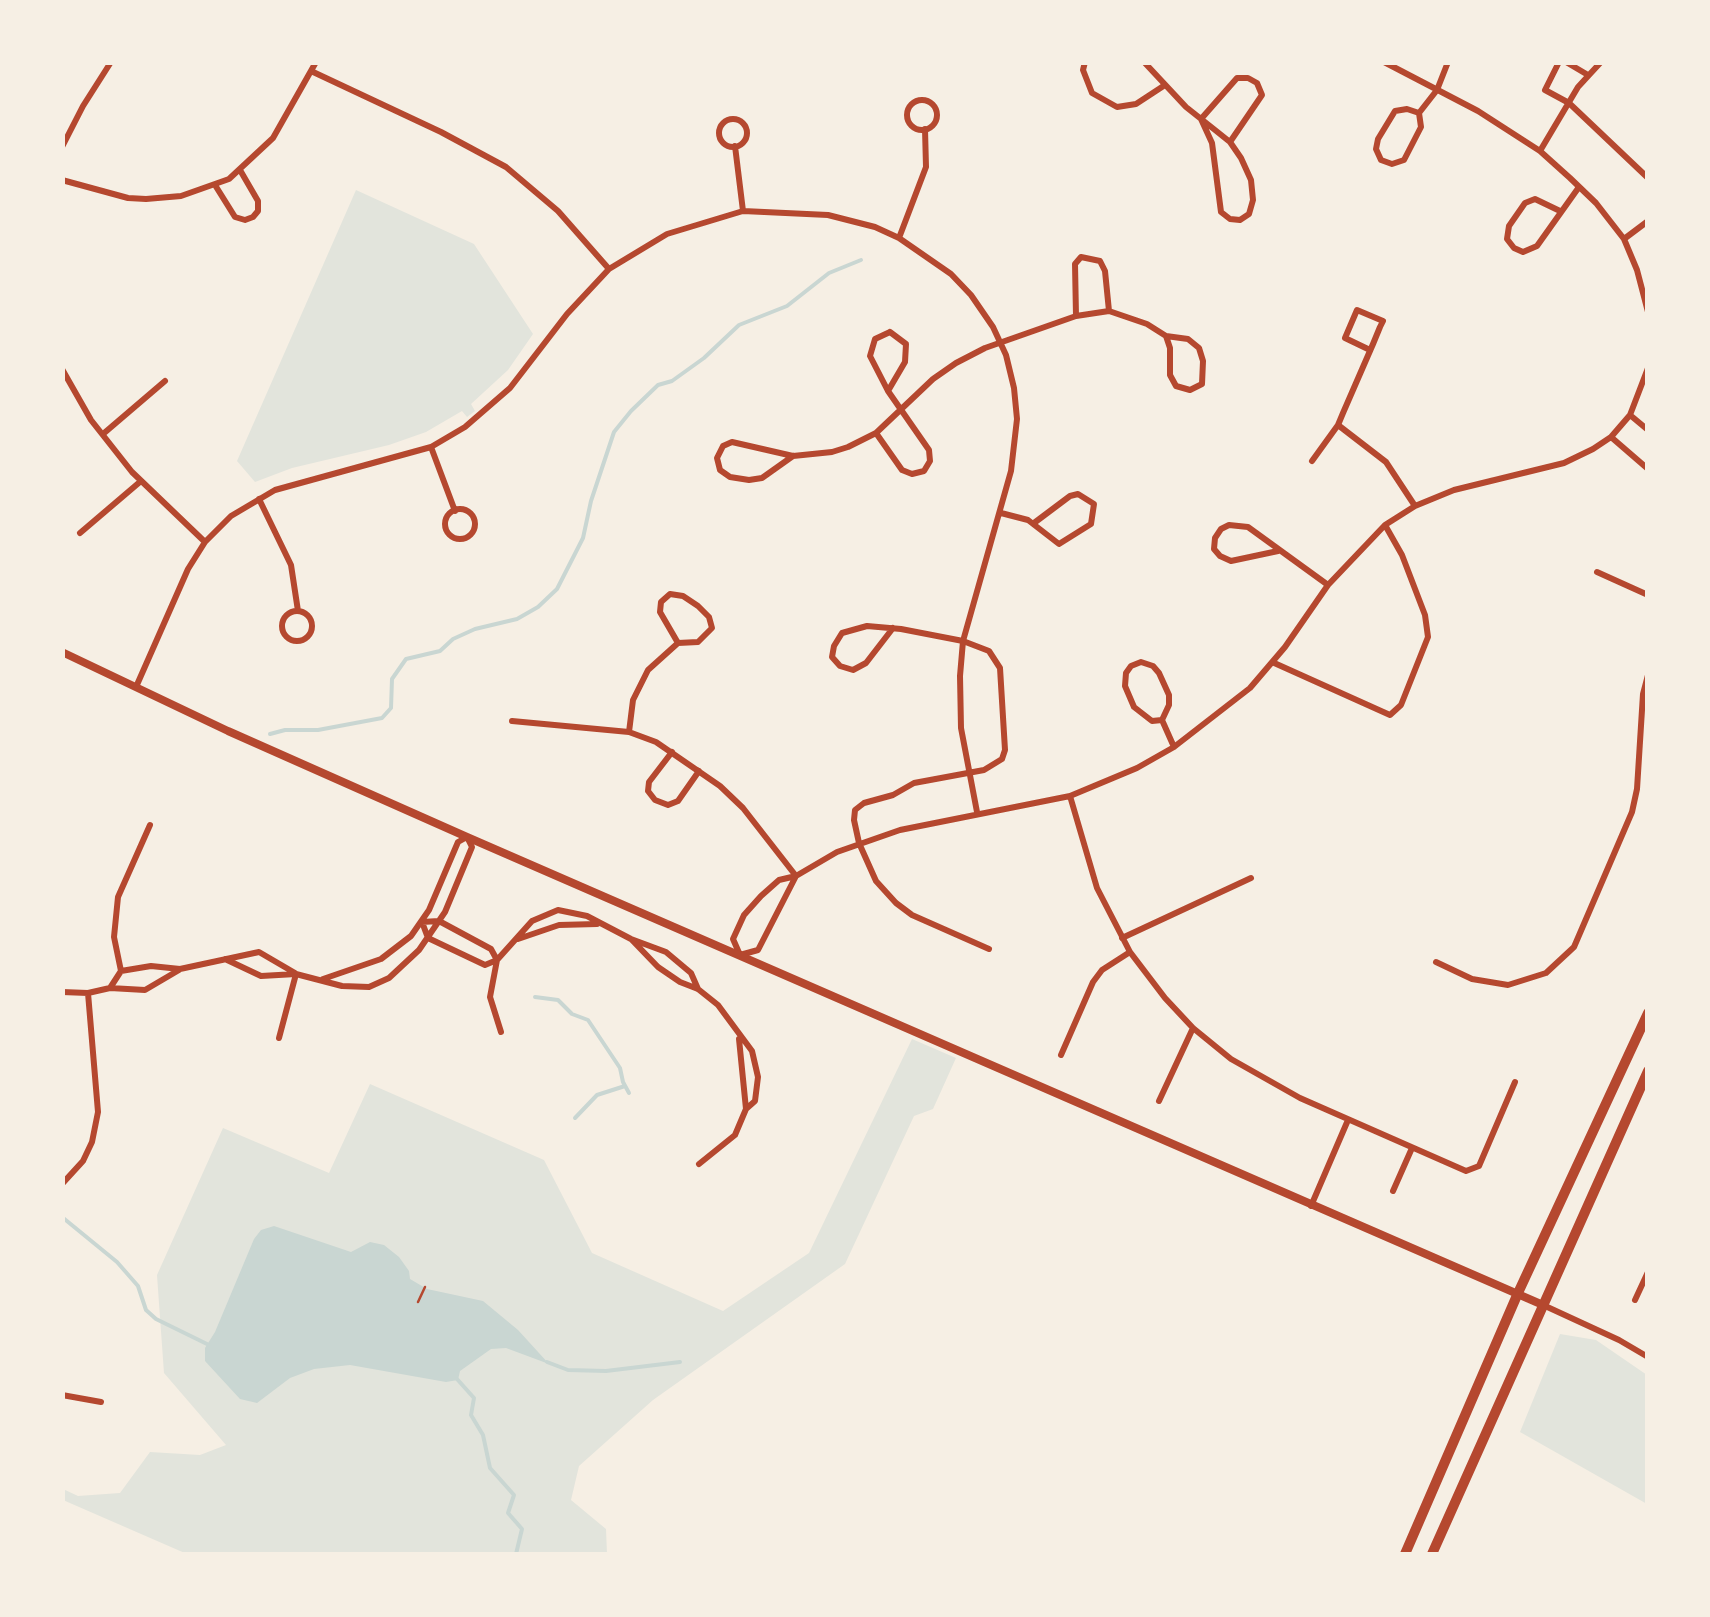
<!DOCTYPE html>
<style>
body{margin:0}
#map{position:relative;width:1710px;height:1617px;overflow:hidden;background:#f6efe4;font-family:Karla,sans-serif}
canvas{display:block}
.frame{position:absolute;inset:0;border:65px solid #f6efe4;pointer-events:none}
</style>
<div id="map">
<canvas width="1710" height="1617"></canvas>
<div class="frame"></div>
</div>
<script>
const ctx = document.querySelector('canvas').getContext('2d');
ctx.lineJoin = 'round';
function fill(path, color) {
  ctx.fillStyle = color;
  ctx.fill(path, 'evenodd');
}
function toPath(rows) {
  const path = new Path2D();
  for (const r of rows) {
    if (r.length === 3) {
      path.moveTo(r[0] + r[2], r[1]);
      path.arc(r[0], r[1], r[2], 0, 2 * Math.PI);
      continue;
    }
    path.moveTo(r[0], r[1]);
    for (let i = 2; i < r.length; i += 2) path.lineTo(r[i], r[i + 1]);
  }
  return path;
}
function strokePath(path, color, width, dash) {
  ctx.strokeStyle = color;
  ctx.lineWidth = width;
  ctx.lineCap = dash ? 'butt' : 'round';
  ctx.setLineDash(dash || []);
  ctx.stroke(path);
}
fill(toPath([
 [356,190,474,244,533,334,508,370,471,404,475,411,467,417,462,411,426,432,389,445,292,468,255,482,237,461],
 [912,1039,956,1058,933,1109,914,1116,845,1264,653,1400,579,1466,571,1500,606,1529,607,1554,187,1554,63,1500,63,1489,78,1496,120,1493,150,1452,200,1455,226,1445,164,1373,157,1275,223,1128,329,1173,370,1084,544,1160,592,1253,723,1311,809,1253],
 [1560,1334,1596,1340,1647,1375,1647,1504,1520,1432]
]), '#e2e4dc');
fill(toPath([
 [274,1226,351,1252,370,1242,384,1245,399,1257,409,1271,410,1279,427,1289,483,1301,518,1330,549,1364,506,1348,491,1349,460,1371,458,1380,446,1382,350,1365,314,1369,290,1378,257,1403,240,1399,205,1361,205,1348,215,1332,254,1239,261,1230]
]), '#c9d6d2');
strokePath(toPath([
 [270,734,285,730,318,730,382,718,391,708,392,679,406,659,440,651,453,639,475,629,517,619,538,607,557,589,583,538,591,501,614,432,631,411,658,385,672,381,704,358,739,325,787,306,829,273,861,260],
 [535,997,558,1000,572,1014,588,1020,620,1068,623,1082,629,1093],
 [575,1118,597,1095,625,1086],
 [62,1217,117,1262,138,1286,146,1310,156,1319,209,1345],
 [547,1362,568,1370,606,1371,680,1362],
 [457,1379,474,1398,471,1415,483,1435,490,1468,514,1495,508,1513,522,1529,516,1554]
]), '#c9d6d2', 4);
strokePath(toPath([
 [418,1302,425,1287]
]), '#b5482f', 2.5);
strokePath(toPath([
 [1085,62,1083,70,1092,93,1117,107,1136,104,1165,85],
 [1144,62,1186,107,1215,130,1230,142,1241,158,1251,180,1253,200,1249,214,1240,220,1230,219,1221,212,1212,143,1201,119],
 [1384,62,1478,111,1540,151,1570,178,1596,203,1624,239,1637,270,1648,312],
 [1559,62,1545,90,1569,103,1648,178],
 [1566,62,1588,75],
 [311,71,441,132,506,167,558,211,609,269],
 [922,115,15],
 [1419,113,1407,109,1395,111,1378,139,1376,149,1381,160,1392,164,1404,160,1421,127,1419,113,1437,90,1448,62],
 [1201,119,1237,78,1248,78,1257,83,1262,95,1230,142],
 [733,133,14],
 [735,146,743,211],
 [62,147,83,106,111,62],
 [1540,151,1578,87,1601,62],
 [62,180,128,198,146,199,181,196,229,179,273,138,316,62],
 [215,185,235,217,245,220,253,217,258,211,258,201,240,170],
 [1560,211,1535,199,1525,203,1509,226,1507,239,1514,248,1523,252,1537,246,1579,187],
 [899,238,926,167,925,129],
 [1624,239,1648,221],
 [1076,316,1075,264,1081,257,1100,261,1105,271,1109,311],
 [890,332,906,344,905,362,888,391,870,356,875,339,890,332],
 [1166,336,1188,339,1199,348,1203,361,1202,384,1190,390,1176,386,1170,375,1170,348,1166,336],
 [1370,350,1345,338,1357,310,1383,321,1380,327,1373,344,1343,413,1338,425,1386,462,1415,506],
 [62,369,91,420,132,472,205,542],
 [1630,415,1648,430],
 [876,433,902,470,912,474,924,471,930,461,929,450,888,391],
 [103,434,165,381],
 [1611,437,1648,469],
 [431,447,455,511],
 [793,456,762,478,749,480,730,477,720,470,717,458,723,446,732,442,793,456,832,452,848,447,876,433,933,379,956,363,985,348,1076,316,1109,311,1147,324,1166,336],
 [1312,461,1338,425],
 [259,499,291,565,298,611],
 [460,524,15],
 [1001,513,1028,520,1059,544,1091,524,1094,504,1078,494,1070,496,1034,523],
 [80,533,141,481],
 [1278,551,1231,561,1220,556,1214,549,1215,538,1221,529,1229,525,1248,527,1328,585],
 [1597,572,1648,595],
 [297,626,15],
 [893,628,866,663,853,670,840,666,832,657,834,646,842,633,867,626,901,629,963,641,989,651,1000,668,1005,750,1002,759,984,770,914,783,893,795,864,803,855,810,854,820,859,843,876,881,896,903,912,915,989,949],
 [1272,662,1390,715,1401,705,1428,637,1425,615,1402,555,1385,525],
 [136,687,188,569,205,542,231,516,275,490,431,447,465,427,510,388,567,314,609,269,667,234,743,211,828,215,875,227,899,238,951,274,971,295,993,327,1006,355,1014,388,1017,419,1011,471,963,641,960,676,961,728,977,812],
 [1162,720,1152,721,1134,707,1125,686,1126,673,1131,666,1141,662,1153,666,1159,673,1169,695,1169,705,1162,720,1174,747],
 [512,721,629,732,656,742,720,786,743,808,796,876],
 [629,732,633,700,648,670,678,643,698,642,712,628,709,617,698,606,683,596,670,594,661,602,660,612,678,643],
 [672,752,649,782,648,791,655,800,668,805,678,801,699,771],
 [1070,796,1097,888,1130,952,1165,998,1193,1028,1231,1059,1300,1098,1466,1171,1479,1166,1515,1082],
 [796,876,758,950,740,955,733,939,744,915,761,896,779,880,796,876,837,852,900,830,1070,796,1137,768,1174,747,1250,688,1285,647,1328,585,1385,525,1415,506,1454,490,1564,463,1593,449,1611,437,1630,415,1648,368],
 [439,921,491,949,497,960,485,965,428,938,422,922,439,921],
 [1122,938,1251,878],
 [518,939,559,925,597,924],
 [632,940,658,967,680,982,698,989,718,1005,752,1051,758,1077,755,1101,746,1109,735,1135,699,1164],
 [225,959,261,976,296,974,342,986,369,987,389,978,419,950,445,912,472,847,467,837,458,842,429,910,411,936,381,959,323,979],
 [1436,962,1472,979,1508,985,1546,973,1574,947,1632,812,1637,789,1643,694,1648,675],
 [121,971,151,966,180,969,259,952,295,973],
 [121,971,114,937,118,897,150,825],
 [110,988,145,990,179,970],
 [62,992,88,993,110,988,121,971],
 [501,1032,490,997,497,960,532,921,558,910,587,916,631,939,666,952,691,973,698,989],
 [279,1038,296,974],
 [739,1039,746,1109],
 [1061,1055,1093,982,1102,970,1130,952],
 [1159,1101,1193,1028],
 [62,1184,83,1161,92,1142,98,1112,88,993],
 [1393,1191,1412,1148],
 [1311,1206,1348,1120],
 [1635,1300,1648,1272],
 [1543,1305,1619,1340,1648,1357],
 [62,1395,101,1402]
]), '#b5482f', 6);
strokePath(toPath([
 [62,652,228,731,467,837,1543,1305]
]), '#b5482f', 8);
strokePath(toPath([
 [1405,1554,1518,1293,1648,1013],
 [1432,1554,1648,1071]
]), '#b5482f', 10);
</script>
